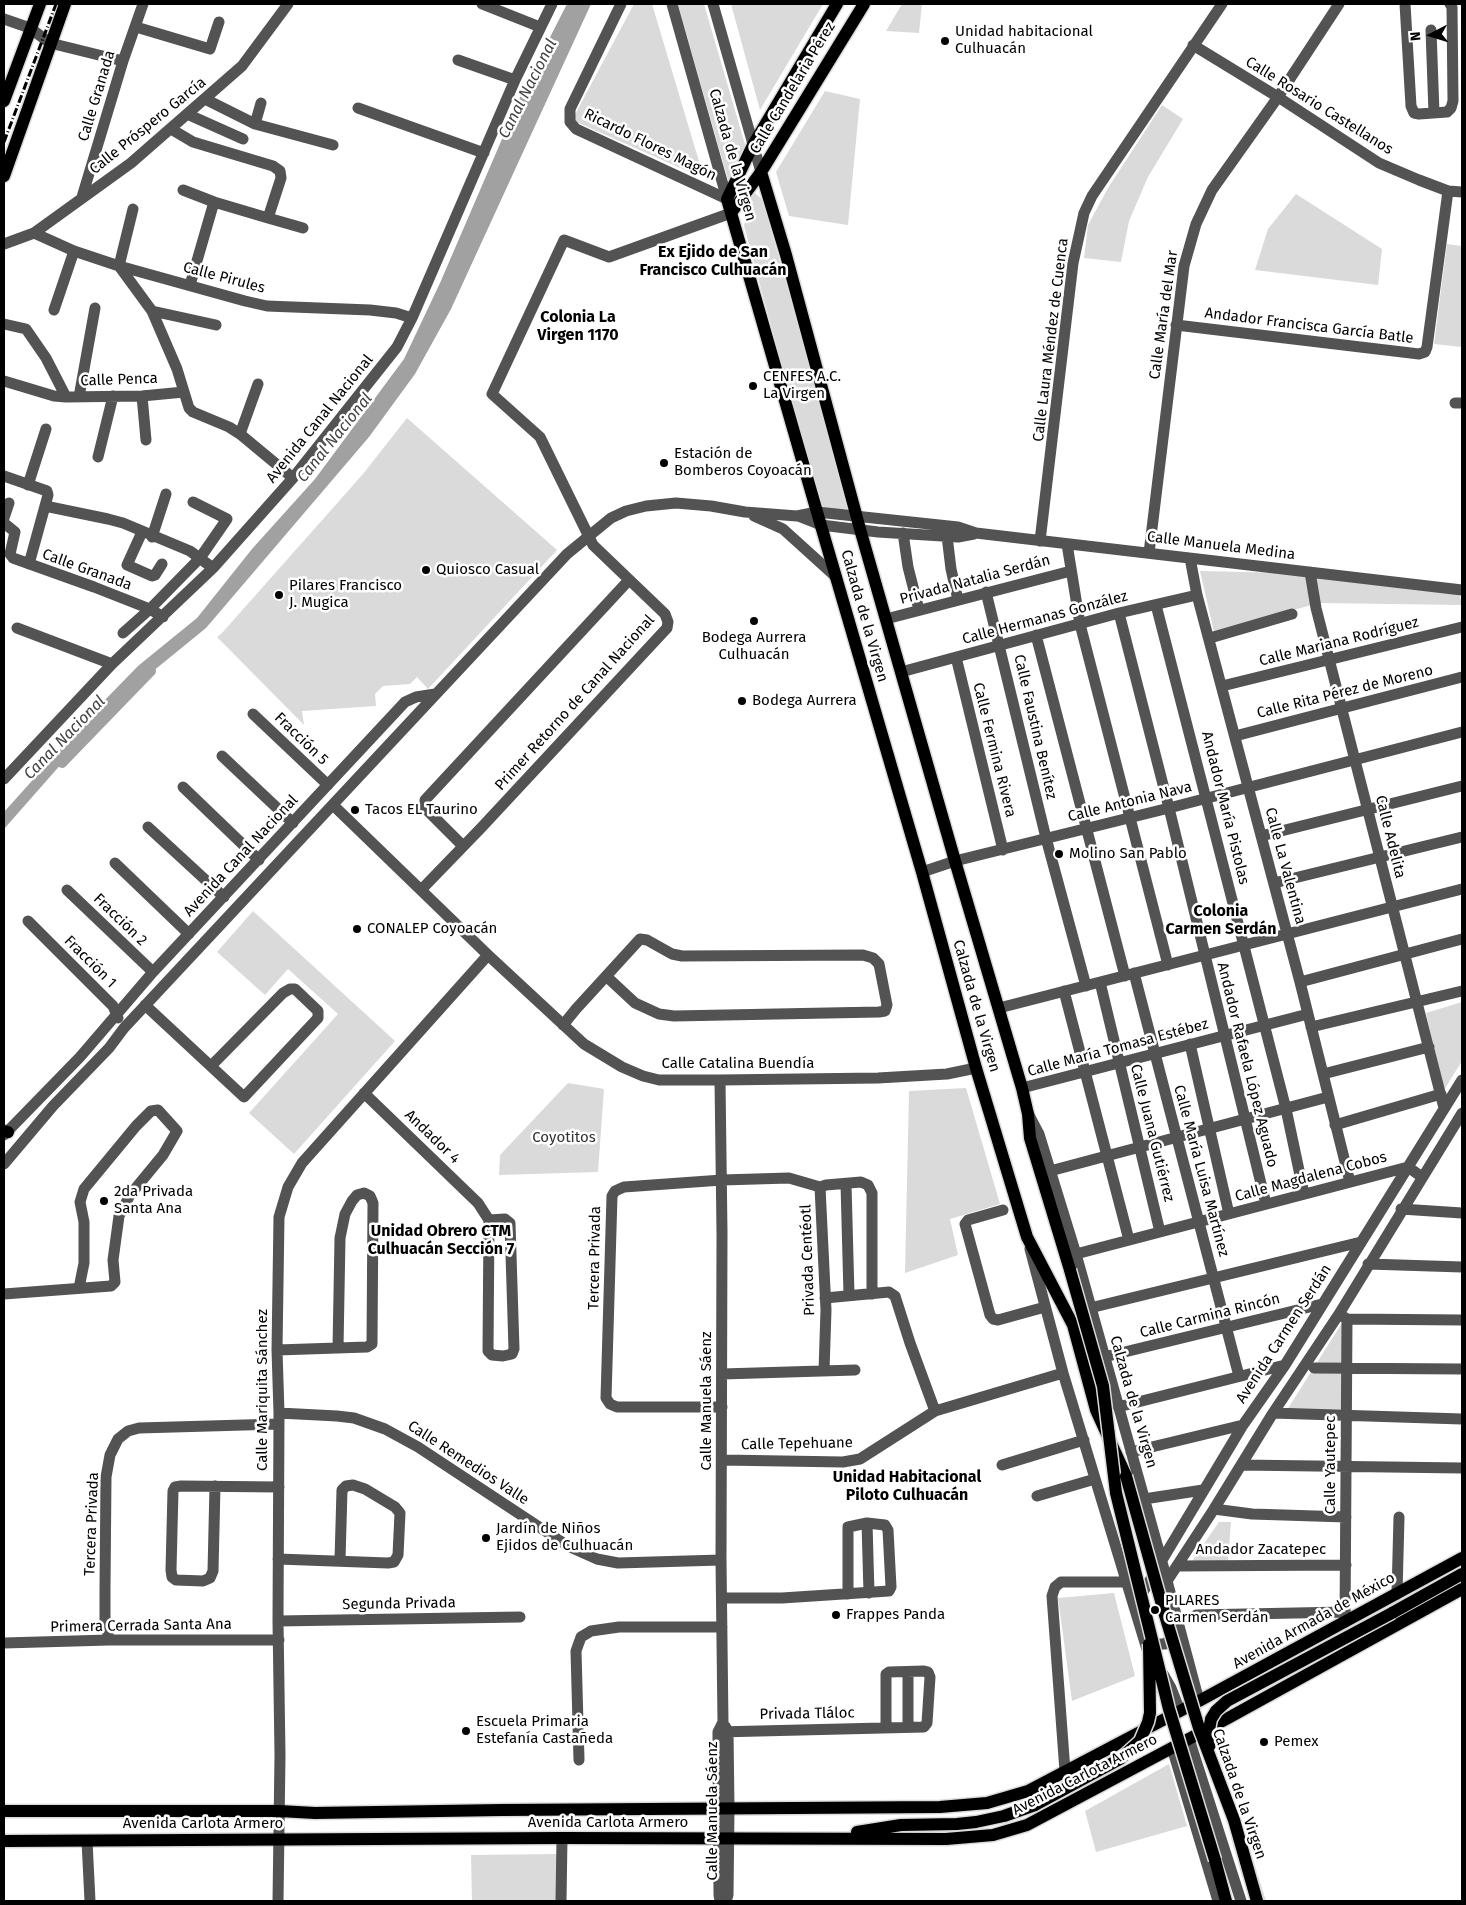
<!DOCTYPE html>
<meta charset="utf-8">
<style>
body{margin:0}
#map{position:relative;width:1466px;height:1905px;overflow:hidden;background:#fff;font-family:"Fira Sans",sans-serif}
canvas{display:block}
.frame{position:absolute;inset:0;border:5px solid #000;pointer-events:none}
.north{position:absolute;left:1406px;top:10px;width:50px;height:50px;-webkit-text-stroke:4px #fff;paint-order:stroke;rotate:265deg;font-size:14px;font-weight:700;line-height:20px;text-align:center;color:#000}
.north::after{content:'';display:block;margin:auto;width:18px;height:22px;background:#000;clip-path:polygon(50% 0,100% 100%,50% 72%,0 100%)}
</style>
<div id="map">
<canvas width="1466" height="1905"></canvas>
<div class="frame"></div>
<div class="north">N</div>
</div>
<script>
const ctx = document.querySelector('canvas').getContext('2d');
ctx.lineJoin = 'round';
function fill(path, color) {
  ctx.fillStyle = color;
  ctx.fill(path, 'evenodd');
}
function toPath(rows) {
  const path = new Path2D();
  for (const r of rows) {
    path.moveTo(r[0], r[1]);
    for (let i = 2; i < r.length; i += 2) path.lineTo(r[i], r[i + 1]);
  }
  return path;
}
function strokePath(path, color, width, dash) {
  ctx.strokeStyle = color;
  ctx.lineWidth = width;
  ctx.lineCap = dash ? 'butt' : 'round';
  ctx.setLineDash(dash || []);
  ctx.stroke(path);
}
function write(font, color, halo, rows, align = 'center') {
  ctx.font = font + ' "Fira Sans",sans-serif';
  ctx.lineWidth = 5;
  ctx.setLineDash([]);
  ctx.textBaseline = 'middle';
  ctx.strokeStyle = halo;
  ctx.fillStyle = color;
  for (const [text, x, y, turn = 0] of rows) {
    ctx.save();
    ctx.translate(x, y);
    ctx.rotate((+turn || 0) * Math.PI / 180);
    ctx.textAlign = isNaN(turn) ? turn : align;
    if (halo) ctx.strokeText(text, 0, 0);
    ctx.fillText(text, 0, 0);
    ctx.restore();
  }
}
fill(toPath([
 [634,4,652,4,701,168,696,175,572,120],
 [678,4,704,4,746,148,728,180],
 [731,4,823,4,760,110],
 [902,4,922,4,919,33,886,31],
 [825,91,860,99,848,225,789,216,776,172],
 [1162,105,1183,119,1148,177,1129,221,1121,262,1084,258,1088,225,1108,188],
 [752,191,762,199,851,510,821,509,744,226],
 [1296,194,1382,249,1378,285,1255,270,1268,229],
 [1447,244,1462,246,1462,347,1434,344],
 [407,418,557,550,428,689,417,677,410,684,383,686,375,694,376,706,302,711,304,725,217,637,222,633,363,474],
 [1200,571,1292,573,1459,593,1462,605,1319,603,1214,632],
 [253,911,395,1041,294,1154,249,1113,338,1014,288,969,265,995,217,952],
 [1462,1002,1462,1061,1444,1090,1426,1013],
 [568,1083,604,1089,598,1172,499,1175,500,1155],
 [966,1088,1000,1204,950,1219,958,1255,905,1273,909,1091],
 [1342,1323,1345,1413,1287,1410],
 [1219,1522,1231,1522,1228,1562,1190,1564],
 [1114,1593,1135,1676,1072,1701,1058,1598],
 [1169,1764,1187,1826,1096,1852,1085,1811],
 [1245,1834,1266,1901,1250,1901,1242,1876,1231,1838],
 [559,1854,560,1901,472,1901,471,1855]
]), '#dadada');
fill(toPath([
 [567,4,591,4,451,309,415,374,369,437,206,628,136,685,107,712,4,829,4,812,101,704,138,666,197,618,252,549,315,479,404,359,440,283,524,88]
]), '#a1a1a1');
strokePath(toPath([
 [62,763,151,671]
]), '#a1a1a1', 10);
const major = toPath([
 [837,4,753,145,727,199,817,512,922,872,976,1068,1027,1237,1073,1325,1096,1410,1126,1476],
 [4,101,40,4],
 [761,172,786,255,860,529,955,861,1022,1088,1028,1114,1030,1138,1070,1270],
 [4,176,65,4],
 [731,213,761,172,864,4],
 [4,1131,8,1132],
 [1392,1613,1462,1574],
 [4,1811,279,1811,315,1813,502,1810,940,1807,987,1803,1028,1791,1199,1701,1462,1558],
 [857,1832,901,1825,957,1824,976,1822,1004,1816,1035,1805],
 [4,1841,562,1838,946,1839,993,1835,1027,1825,1230,1717,1462,1589],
 [1215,1860,1226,1901]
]);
strokePath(major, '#dbdbdb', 15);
strokePath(toPath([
 [482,4,540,27],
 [621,4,570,109,570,122,576,129,727,199],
 [672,4,727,199],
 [713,4,761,172],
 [1405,4,1411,106,1414,113,1419,114,1447,112,1451,108,1453,101,1452,7,1450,4],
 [4,19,30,28,50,43,123,61],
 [136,27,210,49,219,22],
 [1431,30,1434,113],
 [1193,45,1278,97,1379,163,1419,180,1448,191,1462,192],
 [458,60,515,80],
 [205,99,255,124,333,145],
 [358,108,484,153],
 [187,114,243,139],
 [255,124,261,103],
 [171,129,193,142,273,166,280,171,281,178,268,218,214,202,183,190],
 [82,197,123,61,143,4],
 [133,209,119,266,152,311,177,369,189,408,193,412,229,427,240,434,293,478],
 [268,218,303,228],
 [34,233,74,251,119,266,245,301,267,306,370,310,396,313,412,318],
 [4,244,34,233,131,163,242,66,288,4],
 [190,285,214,202],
 [54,310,74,251],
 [152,311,216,325],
 [4,324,26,329,46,358,66,397],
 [1176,325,1419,354,1425,352,1427,347,1448,191],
 [4,381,54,396,66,397,142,396,184,392],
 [142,396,146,440],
 [79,397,95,308],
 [1455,403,1462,403],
 [240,434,258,384],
 [98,457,113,396],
 [4,476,47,491,48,495,45,506,108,519,123,523,190,551,213,568],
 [28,485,46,429],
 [754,516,783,529,836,577],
 [798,516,821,525,878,532,958,537,974,534],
 [4,518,9,503],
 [4,523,15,532,10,554,13,558,94,587,150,609,163,617],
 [142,532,127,565,152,576,155,575,162,564],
 [903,533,908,567,919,610],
 [947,536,951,569,958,600],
 [152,537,166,494],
 [1040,541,1073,263,1084,213,1092,196,1222,4],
 [1067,544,1080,624,1168,965],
 [1149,553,1184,266,1196,224,1212,190,1278,97,1339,4],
 [1190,558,1197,595,1300,982,1350,1182],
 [29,564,45,506],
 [1310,572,1316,608,1444,1108],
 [986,592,1046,838,1086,986],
 [1156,605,1286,1109,1304,1194],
 [1119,613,1169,808,1266,1204],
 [886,619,1071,571],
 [17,628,112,664],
 [123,633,150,609,200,558,227,519,193,502],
 [1036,635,1125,976],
 [1210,638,1292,614],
 [956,657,1003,850],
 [901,672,1119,613,1197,595],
 [1222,686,1462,627],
 [253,714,328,785],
 [1235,736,1462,677],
 [222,756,293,823],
 [4,779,112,664,213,568,293,478,397,347,412,318,515,80,552,4],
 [183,787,259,860],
 [333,805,488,955,584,1044,622,1067,643,1076,659,1080,720,1080,878,1078,947,1074,976,1068],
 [148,827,224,897],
 [1261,836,1462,786],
 [463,846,425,808,425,800,629,580],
 [115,863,189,934],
 [922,872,955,861,1169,808,1462,732],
 [1274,883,1462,837],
 [67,890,153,972],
 [421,890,481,828,667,628,668,622,665,614,593,545,540,437,492,394,564,240,609,257,731,213],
 [28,921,113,1006,118,1018],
 [1134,973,1239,1376],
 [1100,982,1160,1232],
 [1300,982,1462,939],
 [1064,991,1129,1240],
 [145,1005,244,1097,318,1018,318,1011,295,989,290,989,283,993,211,1066],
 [999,1008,1462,889],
 [563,1025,576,1009,640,939,647,940,672,954,682,956,863,955,873,958,879,964,887,1005,885,1011,879,1012,674,1016,659,1014,635,1003,606,976],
 [1311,1027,1462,991],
 [1190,1044,1229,1214],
 [1323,1074,1429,1047],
 [720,1080,722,1233,721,1560,723,1722,718,1732,718,1757,719,1895,720,1901],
 [1022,1088,1308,1014],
 [364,1093,478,1203,489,1220,488,1351,492,1355,503,1356,512,1354,514,1349,510,1223,505,1219,489,1220],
 [1029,1115,1039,1134,1076,1254,1162,1562,1199,1701],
 [1335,1125,1441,1094],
 [4,1135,80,1057,153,972,405,702,416,697,435,694],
 [4,1164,53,1106,109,1048,124,1028,567,554,611,518,626,511,646,506,676,503,711,506,745,512,797,516,817,512,958,527,976,533,1462,590],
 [1050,1171,1328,1097],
 [846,1184,849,1295],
 [820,1187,826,1310,824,1371],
 [820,1187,826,1185,861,1182,868,1185,872,1193,872,1294],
 [1401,1209,1462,1213],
 [1003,1210,968,1220,965,1224,990,1315,993,1319,998,1320,1045,1307],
 [1030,1249,1063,1373,1149,1656],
 [1076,1254,1408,1167,1422,1177],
 [1368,1264,1462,1267],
 [4,1294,111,1286,115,1282,113,1260,119,1216,130,1195,163,1155,177,1131,158,1110,151,1111,136,1126,84,1189,80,1202,84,1222,84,1263,79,1288],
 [825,1298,889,1292,895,1296,910,1343,935,1411],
 [1090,1308,1361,1242],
 [1339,1314,1347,1319,1345,1622],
 [1347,1319,1462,1320],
 [277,1350,367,1347,372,1344,373,1203,370,1196,364,1193,357,1195,352,1201,345,1214,340,1238,338,1348],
 [1104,1357,1322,1304],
 [1314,1368,1462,1369],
 [722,1374,855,1370],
 [722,1407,617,1407,610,1404,606,1398,612,1196,615,1191,624,1187,722,1180,789,1178,820,1187],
 [1118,1407,1285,1365],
 [279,1413,337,1416,354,1418,385,1429,418,1447,568,1546,597,1559,618,1563,721,1560],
 [1273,1413,1462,1419],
 [1131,1452,1243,1425],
 [723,1460,843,1462,860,1459,935,1411,1063,1373],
 [1002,1465,1084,1440],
 [1241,1465,1462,1468],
 [215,1486,213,1571,210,1578,203,1581,176,1580,172,1577,171,1570,173,1491,175,1487,181,1486,279,1487],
 [1037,1496,1095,1479],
 [1144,1499,1203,1490],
 [1214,1509,1252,1514,1346,1517],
 [867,1523,869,1593],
 [278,1559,388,1563,394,1562,398,1555,400,1513,395,1507,365,1489,353,1485,346,1486,342,1490,340,1560],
 [1177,1566,1346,1565],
 [1167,1581,1214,1509,1273,1413,1339,1314,1462,1113],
 [1397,1594,1399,1517],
 [722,1598,782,1598,889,1591,891,1587,888,1530,885,1525,867,1523,848,1527,848,1594],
 [1134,1607,1243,1425,1285,1365,1462,1080],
 [1196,1615,1345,1612],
 [278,1621,520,1617],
 [109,1640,105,1619,105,1589,106,1477,110,1455,118,1439,128,1431,139,1428,279,1424],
 [1146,1641,1150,1644,1165,1644,1171,1638,1174,1631],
 [4,1643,109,1640,279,1640],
 [908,1672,908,1727],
 [1163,1674,1171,1688,1180,1711],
 [725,1726,728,1731,729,1809,728,1895,726,1901],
 [718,1732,924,1727,927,1723,930,1677,928,1672,924,1671,889,1672,886,1674,886,1727],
 [1189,1739,1241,1901],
 [1172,1748,1218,1901],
 [579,1760,576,1651,581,1637,591,1631,619,1627,722,1627],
 [1065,1771,1052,1596,1055,1587,1061,1582,1126,1582],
 [87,1841,90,1901],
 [278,1901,280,1755,278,1621,279,1413,277,1350,279,1217,288,1187,302,1163,488,955],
 [561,1901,562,1838]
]), '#535353', 11);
strokePath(major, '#000', 12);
strokePath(toPath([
 [4,142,56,4]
]), '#000', 3, [8, 2.5, 1, 2.5]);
const majorBridge = toPath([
 [1070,1270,1103,1386,1116,1493,1169,1709,1215,1860],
 [1126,1476,1164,1612,1199,1728,1234,1820,1257,1901],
 [1210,1745,1209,1730,1211,1719,1216,1711,1227,1701,1392,1613],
 [1035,1805,1120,1759,1140,1741,1148,1722,1150,1713,1149,1644]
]);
strokePath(majorBridge, '#dbdbdb', 15, []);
strokePath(majorBridge, '#000', 12);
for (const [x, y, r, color] of [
 [945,41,5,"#000"],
 [753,386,5,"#000"],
 [664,463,5,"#000"],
 [426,570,5,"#000"],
 [279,595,5,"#000"],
 [754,621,5,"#000"],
 [742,701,5,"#000"],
 [355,810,5,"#000"],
 [1059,854,5,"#000"],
 [357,929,5,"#000"],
 [104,1201,5,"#000"],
 [486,1538,5,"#000"],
 [1155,1610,5,"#000"],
 [836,1615,5,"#000"],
 [466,1731,5,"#000"],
 [1264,1742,5,"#000"]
]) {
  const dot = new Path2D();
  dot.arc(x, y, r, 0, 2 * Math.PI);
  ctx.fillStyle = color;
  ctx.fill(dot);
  strokePath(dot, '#fff', 2);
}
write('15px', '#000', '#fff', [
 ["Unidad habitacional",955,32],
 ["Culhuacán",955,49],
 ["CENFES A.C.",763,377],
 ["La Virgen",763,394],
 ["Estación de",674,454],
 ["Bomberos Coyoacán",674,471],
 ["Quiosco Casual",436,570],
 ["Pilares Francisco",289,586],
 ["J. Mugica",289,603],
 ["Bodega Aurrera",754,638,"center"],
 ["Culhuacán",754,655,"center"],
 ["Bodega Aurrera",752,701],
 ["Tacos EL Taurino",365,810],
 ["Molino San Pablo",1069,854],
 ["CONALEP Coyoacán",367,929],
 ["2da Privada",114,1192],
 ["Santa Ana",114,1209],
 ["Jardín de Niños",496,1529],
 ["Ejidos de Culhuacán",496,1546],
 ["PILARES",1165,1601],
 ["Carmen Serdán",1165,1618],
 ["Frappes Panda",846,1615],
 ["Escuela Primaria",476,1722],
 ["Estefanía Castañeda",476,1739],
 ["Pemex",1274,1742]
], 'left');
write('15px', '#000', '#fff', [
 ["Calle Candelaria Pérez",793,88,-59],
 ["Calle Granada",97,96,-73],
 ["Calle Rosario Castellanos",1319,106,32],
 ["Calle Próspero García",148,126,-39],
 ["Ricardo Flores Magón",650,145,26],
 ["Calzada de la Virgen",732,155,74],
 ["Calle Pirules",224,278,15],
 ["Calle María del Mar",1164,315,-82],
 ["Andador Francisca García Batle",1309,326,7],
 ["Calle Laura Méndez de Cuenca",1051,340,-83],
 ["Calle Penca",119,380,-2],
 ["Avenida Canal Nacional",320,419,-51],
 ["Calle Manuela Medina",1221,546,7],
 ["Calle Granada",87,570,20],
 ["Privada Natalia Serdán",975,580,-15],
 ["Calzada de la Virgen",864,616,74],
 ["Calle Hermanas González",1045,618,-15],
 ["Calle Mariana Rodríguez",1339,642,-14],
 ["Calle Rita Pérez de Moreno",1345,692,-14],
 ["Primer Retorno de Canal Nacional",575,703,-48],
 ["Calle Faustina Benítez",1035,727,77],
 ["Fracción 5",301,739,44],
 ["Calle Fermina Rivera",994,750,76],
 ["Calle Antonia Nava",1130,802,-14],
 ["Andador María Pistolas",1225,808,76],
 ["Calle Adelita",1390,837,76],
 ["Avenida Canal Nacional",241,856,-47],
 ["Calle La Valentina",1285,866,75],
 ["Fracción 2",120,920,44],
 ["Fracción 1",90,962,45],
 ["Calzada de la Virgen",976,1006,74],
 ["Calle María Tomasa Estébez",1118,1048,-15],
 ["Calle Catalina Buendía",738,1064],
 ["Andador Rafaela López Aguado",1247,1065,76],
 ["Calle Juana Gutiérrez",1152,1133,76],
 ["Andador 4",432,1137,44],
 ["Calle María Luisa Martínez",1201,1171,75],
 ["Calle Magdalena Cobos",1311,1177,-15],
 ["Tercera Privada",595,1258,-89],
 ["Privada Centéotl",808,1260,-92],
 ["Calle Carmina Rincón",1210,1316,-14],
 ["Avenida Carmen Serdán",1284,1334,-57],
 ["Calle Mariquita Sánchez",263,1390,-90],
 ["Calle Manuela Sáenz",707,1401,-90],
 ["Calzada de la Virgen",1133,1402,74],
 ["Calle Tepehuane",797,1444,-1],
 ["Calle Remedios Valle",468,1463,33],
 ["Calle Yautepec",1331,1465,-90],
 ["Tercera Privada",92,1524,-88],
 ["Andador Zacatepec",1261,1550],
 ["Segunda Privada",399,1604,-1],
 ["Avenida Armada de México",1314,1621,-29],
 ["Primera Cerrada Santa Ana",141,1626,-1],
 ["Privada Tláloc",807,1714,-1],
 ["Avenida Carlota Armero",1085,1775,-27],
 ["Calzada de la Virgen",1239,1794,71],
 ["Calle Manuela Sáenz",713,1811,-90],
 ["Avenida Carlota Armero",608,1823],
 ["Avenida Carlota Armero",203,1824]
]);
write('15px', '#313131', '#fff', [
 ["Coyotitos",564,1138]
]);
write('italic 16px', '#424242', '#fff', [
 ["Canal Nacional",528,89,-63],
 ["Canal Nacional",335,438,-51],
 ["Canal Nacional",65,738,-46]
]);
write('bold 16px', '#000', '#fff', [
 ["Ex Ejido de San",713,253],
 ["Francisco Culhuacán",713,271],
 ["Colonia La",578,318],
 ["Virgen 1170",578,336],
 ["Colonia",1221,912],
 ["Carmen Serdán",1221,930],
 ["Unidad Obrero CTM",441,1232],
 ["Culhuacán Sección 7",441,1250],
 ["Unidad Habitacional",907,1478],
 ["Piloto Culhuacán",907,1496]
]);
</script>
